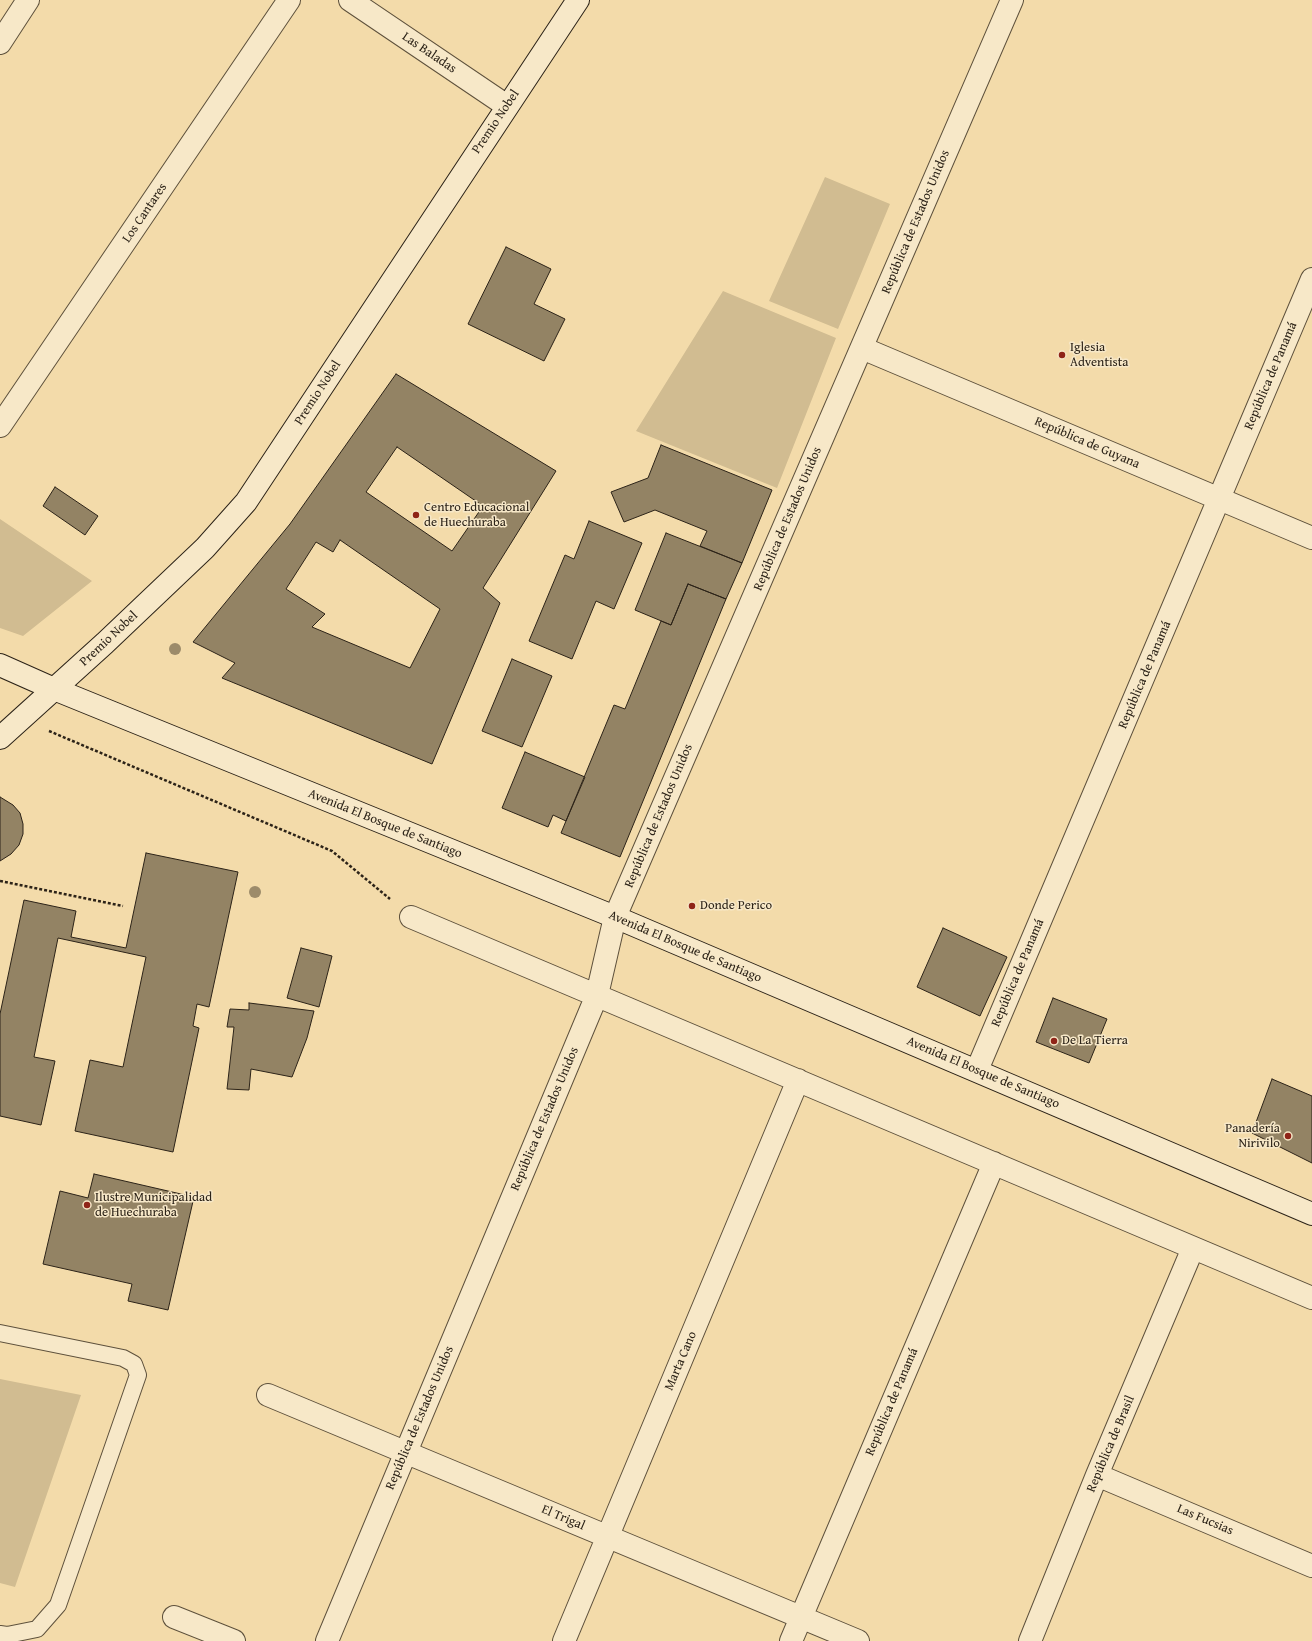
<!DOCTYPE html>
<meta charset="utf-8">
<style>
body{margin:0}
canvas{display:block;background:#f3dbaa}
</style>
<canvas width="1312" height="1641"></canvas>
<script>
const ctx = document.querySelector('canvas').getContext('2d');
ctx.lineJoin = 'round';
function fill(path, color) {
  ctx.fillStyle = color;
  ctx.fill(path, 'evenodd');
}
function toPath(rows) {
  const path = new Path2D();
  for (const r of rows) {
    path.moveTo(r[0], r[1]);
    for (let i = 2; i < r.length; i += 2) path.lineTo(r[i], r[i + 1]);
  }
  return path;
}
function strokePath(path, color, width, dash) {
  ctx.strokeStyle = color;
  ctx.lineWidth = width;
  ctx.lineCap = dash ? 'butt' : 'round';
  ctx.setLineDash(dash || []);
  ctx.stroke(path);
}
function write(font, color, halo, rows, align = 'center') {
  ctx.font = font + ' "Gentium Book Plus",serif';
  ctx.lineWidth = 3;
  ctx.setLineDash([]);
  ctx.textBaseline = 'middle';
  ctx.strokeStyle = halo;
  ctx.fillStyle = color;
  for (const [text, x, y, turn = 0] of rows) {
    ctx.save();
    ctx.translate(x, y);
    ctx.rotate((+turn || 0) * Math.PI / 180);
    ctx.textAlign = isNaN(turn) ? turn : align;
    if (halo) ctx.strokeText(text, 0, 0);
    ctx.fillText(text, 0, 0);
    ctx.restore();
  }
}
fill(toPath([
 [825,177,890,204,838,329,769,301],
 [723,291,836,338,777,488,636,431],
 [0,519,92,581,23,636,0,628],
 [0,1379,81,1395,15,1587,0,1583]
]), '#d1bc91');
const building = toPath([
 [506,247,551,269,534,304,565,319,544,361,468,324,506,247],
 [396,374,556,471,483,588,500,603,432,764,222,678,235,663,193,642,290,524,396,374],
 [397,447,483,506,452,551,366,492,397,447],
 [340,540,440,609,410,668,312,627,325,614,286,589,316,542,333,552,340,540],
 [661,445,772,490,742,563,700,546,707,531,655,510,624,522,611,492,648,478,661,445],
 [55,487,98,516,85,535,43,506,55,487],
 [589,521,642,543,614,609,596,601,572,659,529,641,565,555,574,559,589,521],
 [666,533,742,563,726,599,688,584,671,625,635,610,666,533],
 [688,584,726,599,620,857,561,833,614,705,625,709,661,621,671,625,688,584],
 [512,659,552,676,522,747,482,731,512,659],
 [525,752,585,777,566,821,553,815,548,827,502,808,525,752],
 [0,797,13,805,20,813,23,824,23,834,19,845,11,854,0,861,0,797],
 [146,853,238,872,209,1007,197,1004,193,1026,199,1028,173,1152,75,1131,90,1060,123,1067,146,957,58,938,34,1057,55,1061,41,1125,0,1116,0,1014,24,900,76,911,71,937,126,948,146,853],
 [943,928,1007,957,980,1016,917,987,943,928],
 [301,948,332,956,319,1007,287,998,301,948],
 [1053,998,1107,1019,1089,1063,1036,1042,1053,998],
 [249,1003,314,1011,307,1038,292,1077,251,1069,249,1090,227,1089,234,1027,227,1027,230,1009,249,1010,249,1003],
 [1272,1079,1312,1096,1312,1163,1252,1133,1272,1079],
 [94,1174,194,1197,168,1310,128,1301,132,1284,43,1264,60,1191,88,1198,94,1174]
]);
fill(building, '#938364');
strokePath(building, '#2c2318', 1);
const lane = toPath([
 [0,1333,123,1358,134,1364,138,1375,58,1605,37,1629,7,1635,0,1634]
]);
const street = toPath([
 [350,0,507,106],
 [0,43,28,0],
 [862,348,1312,538],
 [0,426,289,0],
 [411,917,1312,1298],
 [977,1070,1312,279],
 [268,1395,858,1641],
 [1097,1475,1312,1566],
 [174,1617,234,1641],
 [327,1641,597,995,615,917,1012,0],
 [564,1641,798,1080],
 [791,1641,994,1163],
 [1030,1641,1097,1475,1193,1248]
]);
const secondary = toPath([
 [0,665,54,689,615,917,1312,1214],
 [0,738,105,643,205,548,246,502,578,0]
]);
strokePath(lane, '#5e513c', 18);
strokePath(street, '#5e513c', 24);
strokePath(secondary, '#2c2318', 24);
strokePath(toPath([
 [49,731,332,851,390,899],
 [0,881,123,906]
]), '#2c2318', 2.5, [3, 2]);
strokePath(lane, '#f7e8c8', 16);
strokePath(street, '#f7e8c8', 22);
strokePath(secondary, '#f7e8c8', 22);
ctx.fillStyle = '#9c8b6a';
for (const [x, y] of [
 [175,649],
 [255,892]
]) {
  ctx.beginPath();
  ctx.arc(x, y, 6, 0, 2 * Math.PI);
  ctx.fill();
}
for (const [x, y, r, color] of [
 [1062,355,4,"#8f2418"],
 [416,515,4,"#8f2418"],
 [692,906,4,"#8f2418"],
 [1054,1041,4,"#8f2418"],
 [1288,1136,4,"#8f2418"],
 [87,1205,4,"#8f2418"]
]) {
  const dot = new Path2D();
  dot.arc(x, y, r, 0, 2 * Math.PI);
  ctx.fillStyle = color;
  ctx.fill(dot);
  strokePath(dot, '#f7e8c8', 1.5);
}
write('13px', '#2c2318', '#f7e8c8', [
 ["Las Baladas",429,53,34],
 ["Premio Nobel",496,122,-56],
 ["Los Cantares",145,213,-56],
 ["República de Estados Unidos",916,222,-67],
 ["República de Panamá",1271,376,-67],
 ["Premio Nobel",318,393,-57],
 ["República de Guyana",1087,443,23],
 ["República de Estados Unidos",788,519,-67],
 ["Premio Nobel",109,639,-43],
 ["República de Panamá",1145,675,-67],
 ["República de Estados Unidos",659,816,-67],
 ["Avenida El Bosque de Santiago",385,824,22],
 ["Avenida El Bosque de Santiago",685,947,23],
 ["República de Panamá",1018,973,-67],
 ["Avenida El Bosque de Santiago",983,1073,23],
 ["República de Estados Unidos",545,1119,-67],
 ["Marta Cano",681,1361,-67],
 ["República de Panamá",892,1402,-67],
 ["República de Estados Unidos",420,1418,-67],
 ["República de Brasil",1111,1444,-67],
 ["El Trigal",563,1518,23],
 ["Las Fucsias",1205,1520,23]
]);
write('13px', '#2c2318', '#f7e8c8', [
 ["Iglesia",1070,348],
 ["Adventista",1070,363],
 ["Centro Educacional",424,508],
 ["de Huechuraba",424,523],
 ["Donde Perico",700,906],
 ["De La Tierra",1062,1041],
 ["Panadería",1280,1129,"right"],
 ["Nirivilo",1280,1144,"right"],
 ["Ilustre Municipalidad",95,1198],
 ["de Huechuraba",95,1213]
], 'left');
</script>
